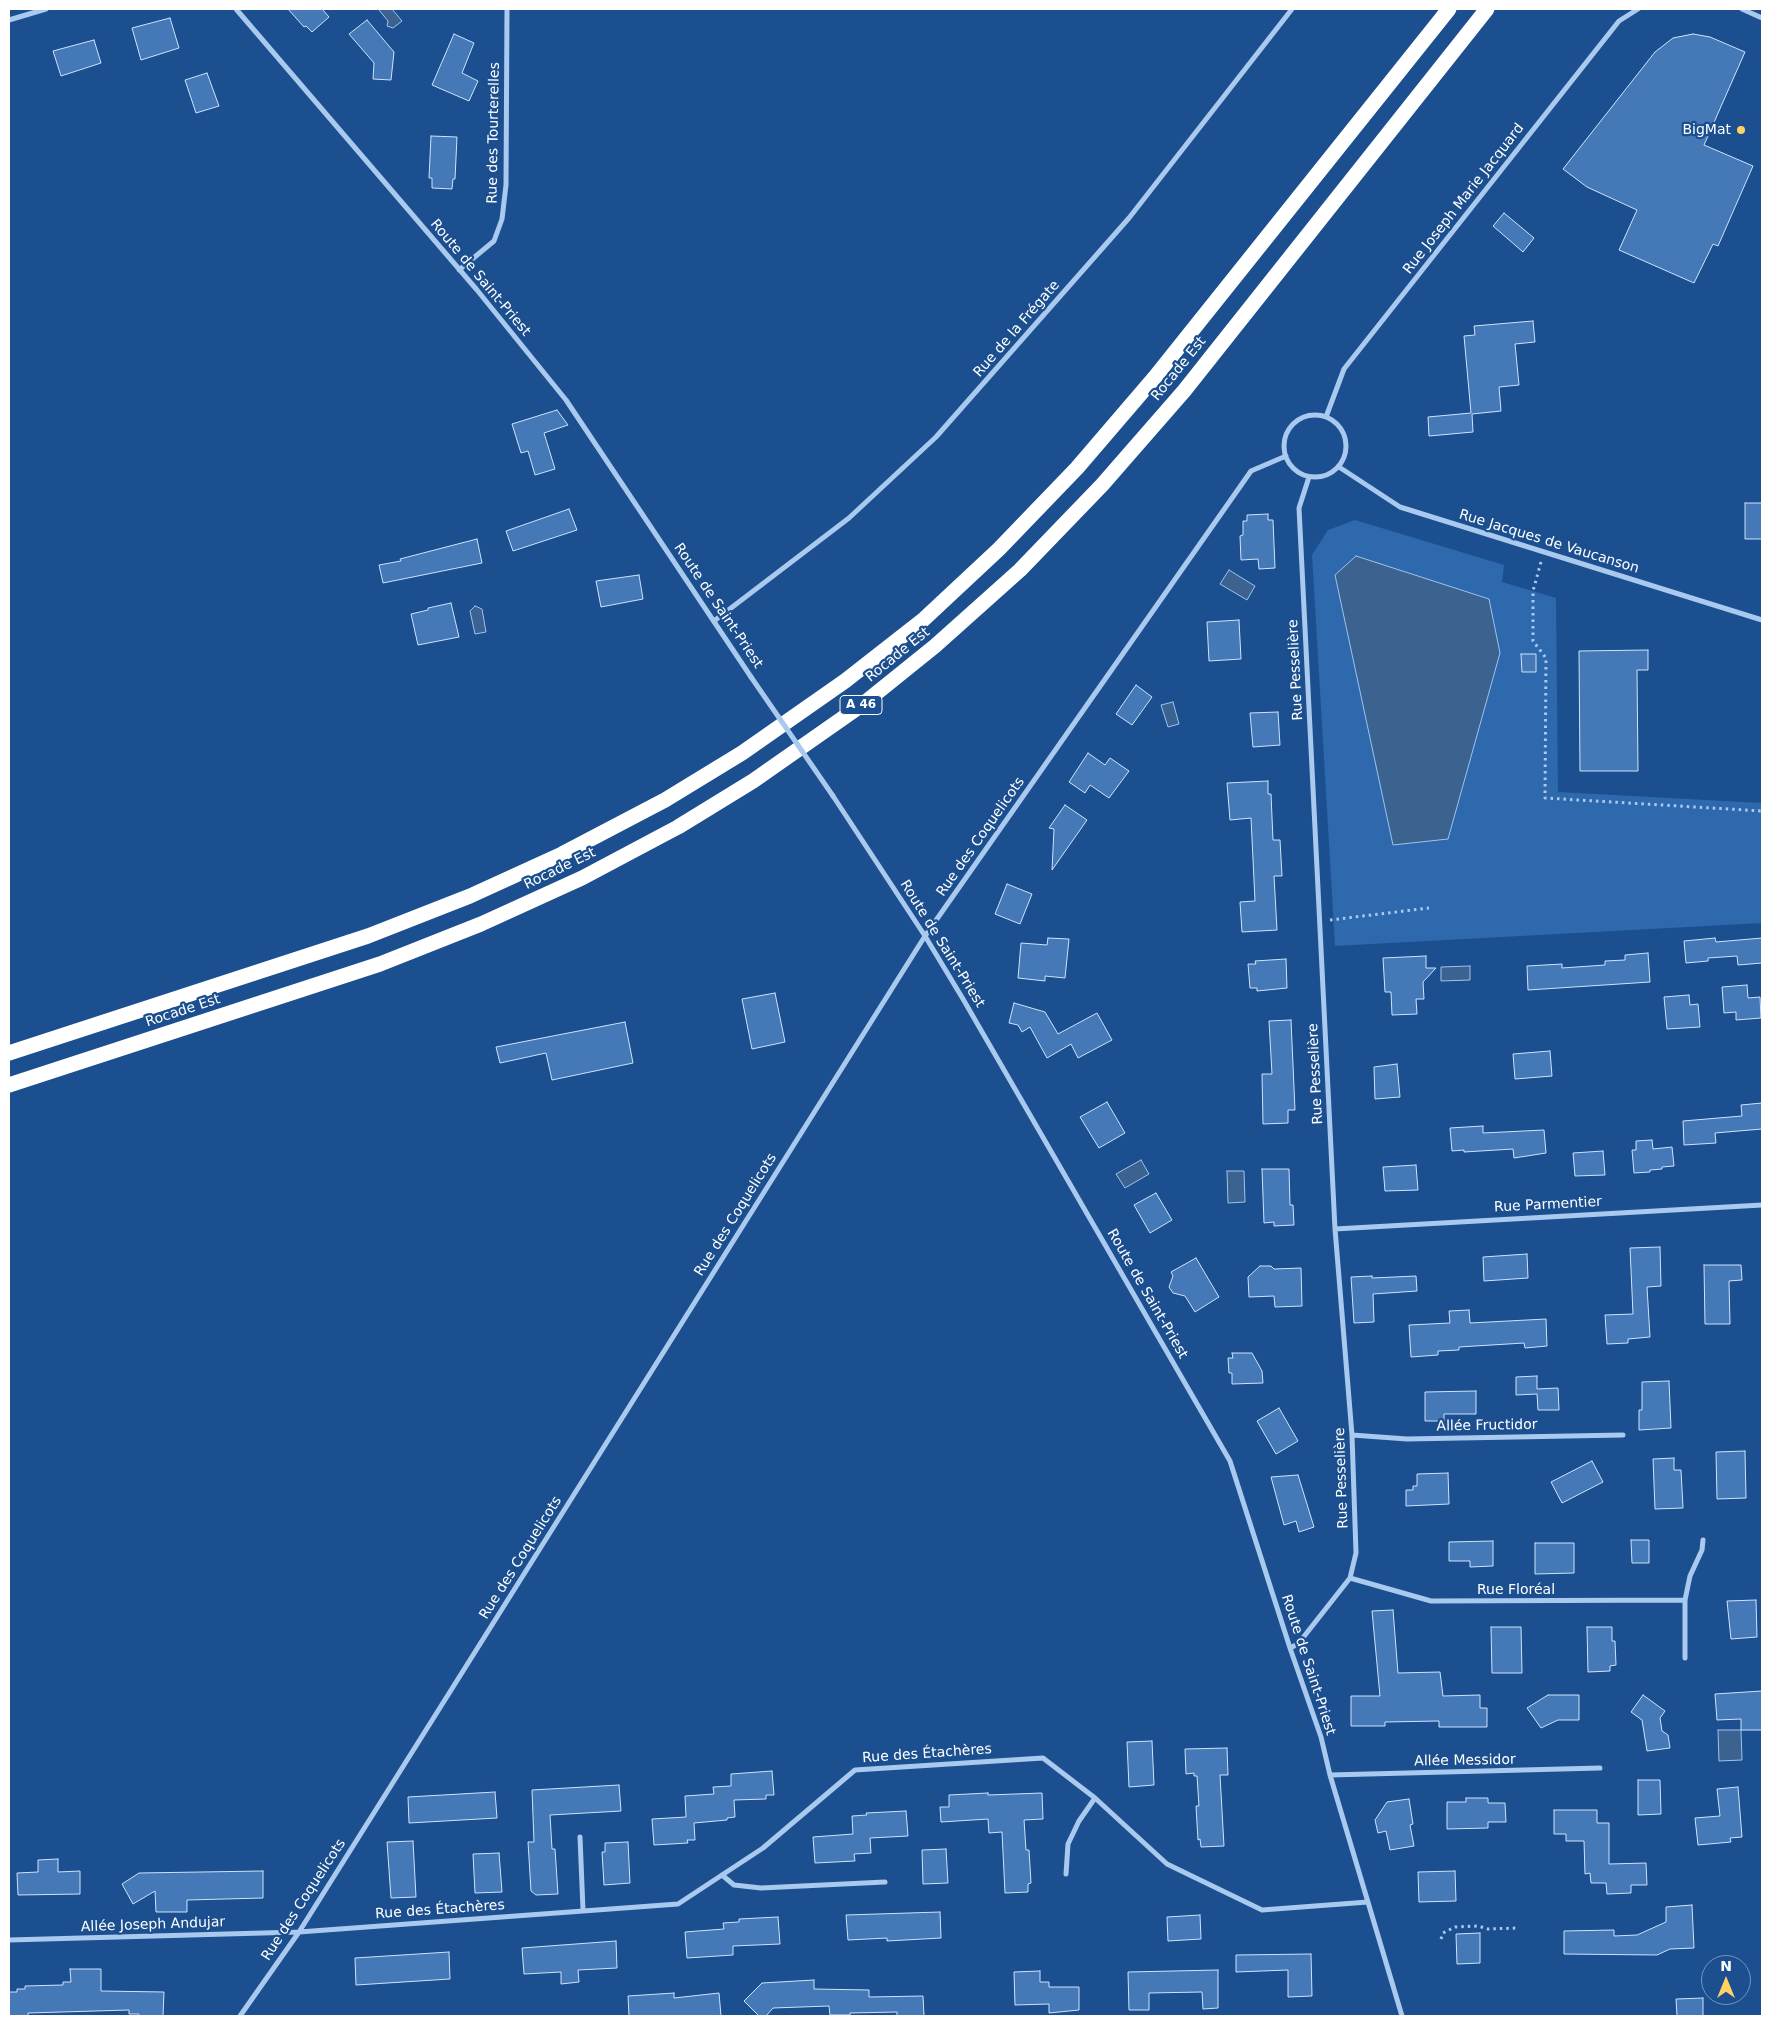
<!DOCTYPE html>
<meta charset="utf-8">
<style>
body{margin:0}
#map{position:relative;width:1771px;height:2025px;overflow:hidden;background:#1b4f8f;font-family:"DejaVu Sans",sans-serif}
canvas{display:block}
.frame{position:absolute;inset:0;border:10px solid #fff;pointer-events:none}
.north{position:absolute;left:1701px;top:1955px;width:50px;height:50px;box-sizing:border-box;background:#1b4f8f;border:1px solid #7695bc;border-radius:50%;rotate:0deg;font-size:14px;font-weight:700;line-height:20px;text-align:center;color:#fff}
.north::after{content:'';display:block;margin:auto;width:18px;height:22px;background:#ffd166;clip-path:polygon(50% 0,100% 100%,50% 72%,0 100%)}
</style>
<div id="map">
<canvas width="1771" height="2025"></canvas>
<div class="frame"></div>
<div class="north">N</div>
</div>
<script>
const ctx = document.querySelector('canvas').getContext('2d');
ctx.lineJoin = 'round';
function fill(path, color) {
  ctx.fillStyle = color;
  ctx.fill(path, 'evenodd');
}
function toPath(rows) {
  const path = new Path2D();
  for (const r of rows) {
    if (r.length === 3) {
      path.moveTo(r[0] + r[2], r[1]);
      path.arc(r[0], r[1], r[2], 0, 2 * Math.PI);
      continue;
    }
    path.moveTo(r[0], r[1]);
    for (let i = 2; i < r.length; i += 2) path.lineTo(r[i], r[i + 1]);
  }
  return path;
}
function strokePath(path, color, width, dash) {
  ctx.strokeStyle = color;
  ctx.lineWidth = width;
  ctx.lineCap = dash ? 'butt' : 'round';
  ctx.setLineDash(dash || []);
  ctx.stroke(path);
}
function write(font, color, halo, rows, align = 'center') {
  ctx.font = font + ' "DejaVu Sans",sans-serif';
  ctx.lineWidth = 4.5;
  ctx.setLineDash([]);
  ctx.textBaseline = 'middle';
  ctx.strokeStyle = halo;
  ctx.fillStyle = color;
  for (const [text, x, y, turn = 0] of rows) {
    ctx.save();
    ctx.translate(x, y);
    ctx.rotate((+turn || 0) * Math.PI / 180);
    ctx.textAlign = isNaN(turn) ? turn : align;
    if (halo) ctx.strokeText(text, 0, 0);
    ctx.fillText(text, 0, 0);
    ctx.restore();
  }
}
fill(toPath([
 [1355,520,1504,565,1502,582,1556,598,1558,792,1762,803,1762,923,1335,946,1312,555,1328,530]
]), '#2e69ad');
const water = toPath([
 [380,9,392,9,402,21,393,28,387,26,388,21,379,10,380,9],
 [1356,556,1489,599,1500,653,1448,839,1393,845,1335,575,1356,556],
 [1229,570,1255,586,1247,600,1220,584,1229,570],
 [475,606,482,609,486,632,475,634,470,611,475,606],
 [1173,702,1179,724,1168,727,1161,705,1173,702],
 [1470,966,1470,980,1441,981,1441,967,1470,966],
 [1141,1160,1149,1174,1125,1188,1116,1174,1141,1160],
 [1227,1171,1244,1171,1245,1202,1228,1203,1227,1171],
 [1718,1730,1741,1730,1742,1760,1719,1761,1718,1730]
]);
fill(water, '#3c6290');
strokePath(water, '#9cc4f0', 1);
const building = toPath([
 [288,9,325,9,323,10,329,17,312,32,306,26,304,27,288,9],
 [170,18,179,48,141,60,132,28,170,18],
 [367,20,394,52,391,80,373,79,374,63,349,34,367,20],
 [454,34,474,43,462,73,478,81,469,101,432,85,454,34],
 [1693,34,1710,37,1745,52,1704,145,1753,166,1718,246,1713,244,1694,283,1619,250,1637,210,1587,187,1563,169,1655,52,1673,38,1693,34],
 [94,40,101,63,61,76,53,51,94,40],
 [207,73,219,106,196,113,185,80,207,73],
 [431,136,457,137,455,179,453,179,452,189,432,188,432,178,429,178,431,136],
 [1504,213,1534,238,1523,252,1493,226,1504,213],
 [1533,321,1535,342,1515,344,1519,385,1499,387,1501,411,1472,414,1473,432,1429,436,1428,417,1471,413,1464,336,1475,335,1474,326,1533,321],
 [557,410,568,425,544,433,555,469,535,475,528,451,521,453,512,424,557,410],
 [1745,503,1762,503,1762,539,1745,539,1745,503],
 [569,509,577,530,513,551,506,531,569,509],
 [1268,514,1268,520,1273,520,1275,568,1259,569,1258,559,1241,560,1240,536,1243,535,1243,521,1247,521,1247,515,1268,514],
 [477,539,482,563,383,583,379,565,401,561,400,559,477,539],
 [639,575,643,599,601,607,596,581,639,575],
 [451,603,459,637,418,645,411,614,428,610,428,608,451,603],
 [1239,620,1241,659,1209,661,1207,622,1239,620],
 [1648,650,1648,670,1637,670,1638,771,1580,771,1579,651,1648,650],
 [1521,654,1536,654,1536,672,1522,672,1521,654],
 [1136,685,1152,697,1132,725,1116,714,1136,685],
 [1278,712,1280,745,1253,747,1250,713,1278,712],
 [1088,753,1105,765,1110,758,1129,771,1109,798,1090,785,1085,793,1069,782,1088,753],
 [1268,781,1268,794,1271,794,1273,840,1280,840,1282,876,1274,876,1277,930,1242,932,1240,902,1255,901,1251,818,1230,820,1227,783,1268,781],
 [1065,805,1087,820,1052,870,1054,829,1049,828,1065,805],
 [1007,884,1032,894,1020,924,995,914,1007,884],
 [1048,938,1069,939,1065,978,1045,976,1045,981,1018,978,1021,943,1047,945,1048,938],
 [1715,938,1716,942,1762,938,1762,963,1738,965,1737,956,1708,958,1708,961,1686,963,1684,941,1715,938],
 [1648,953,1650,982,1528,990,1527,966,1562,964,1562,968,1605,965,1605,961,1625,960,1625,955,1648,953],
 [1426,956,1426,968,1436,968,1423,982,1424,999,1416,999,1417,1014,1392,1015,1391,992,1385,992,1383,958,1426,956],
 [1286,959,1287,988,1257,991,1257,988,1250,988,1248,964,1256,964,1255,961,1286,959],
 [1747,985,1748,998,1760,997,1761,1018,1736,1020,1736,1012,1724,1013,1722,987,1747,985],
 [775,993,785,1042,752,1049,742,999,775,993],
 [1689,995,1690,1005,1698,1004,1700,1027,1667,1029,1664,997,1689,995],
 [1014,1003,1045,1012,1058,1034,1097,1013,1112,1040,1078,1058,1071,1044,1047,1058,1030,1027,1022,1032,1018,1025,1009,1023,1014,1003],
 [1291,1020,1295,1110,1288,1110,1288,1123,1263,1124,1262,1074,1272,1074,1269,1021,1291,1020],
 [625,1022,633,1063,552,1080,546,1053,500,1063,496,1047,625,1022],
 [1550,1051,1552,1076,1515,1079,1513,1054,1550,1051],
 [1397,1064,1400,1097,1375,1099,1374,1067,1397,1064],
 [1107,1102,1125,1133,1099,1148,1080,1117,1107,1102],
 [1762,1103,1762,1129,1715,1133,1716,1143,1684,1145,1683,1121,1742,1116,1741,1105,1762,1103],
 [1483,1126,1483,1133,1544,1130,1546,1153,1514,1158,1513,1149,1464,1152,1464,1150,1452,1151,1450,1128,1483,1126],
 [1652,1140,1653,1149,1672,1147,1674,1166,1662,1167,1662,1169,1650,1170,1650,1172,1634,1173,1632,1150,1636,1150,1636,1141,1652,1140],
 [1603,1151,1605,1175,1575,1176,1573,1153,1603,1151],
 [1416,1165,1418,1190,1385,1191,1383,1167,1416,1165],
 [1262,1169,1289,1169,1290,1205,1293,1205,1294,1225,1274,1226,1274,1222,1264,1223,1262,1169],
 [1156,1193,1172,1220,1150,1233,1134,1205,1156,1193],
 [1660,1247,1661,1286,1647,1287,1650,1337,1628,1339,1628,1343,1607,1344,1605,1315,1633,1314,1630,1248,1660,1247],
 [1527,1254,1528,1278,1484,1281,1483,1257,1527,1254],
 [1196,1258,1219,1297,1195,1312,1185,1296,1173,1293,1169,1287,1173,1276,1171,1272,1196,1258],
 [1704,1265,1741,1265,1742,1280,1729,1281,1730,1324,1705,1324,1704,1265],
 [1260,1266,1271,1266,1274,1269,1301,1268,1302,1306,1275,1307,1274,1296,1249,1297,1248,1277,1260,1266],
 [1372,1276,1372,1278,1416,1276,1417,1291,1373,1294,1374,1322,1354,1323,1351,1277,1372,1276],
 [1469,1310,1470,1323,1546,1319,1547,1346,1525,1348,1524,1343,1459,1347,1459,1350,1438,1351,1438,1355,1411,1357,1409,1325,1450,1323,1449,1311,1469,1310],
 [1232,1353,1252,1353,1262,1371,1263,1383,1232,1384,1232,1373,1229,1373,1228,1358,1233,1358,1232,1353],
 [1537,1376,1537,1389,1558,1388,1559,1410,1538,1410,1537,1394,1516,1395,1516,1377,1537,1376],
 [1669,1381,1671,1428,1639,1430,1639,1410,1642,1410,1642,1382,1669,1381],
 [1476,1391,1476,1414,1444,1414,1444,1421,1425,1421,1425,1392,1476,1391],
 [1279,1408,1298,1441,1276,1454,1257,1421,1279,1408],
 [1745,1451,1746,1498,1717,1499,1716,1452,1745,1451],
 [1674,1458,1674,1470,1681,1470,1683,1508,1655,1509,1653,1459,1674,1458],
 [1592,1461,1603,1482,1562,1503,1551,1482,1592,1461],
 [1448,1473,1449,1504,1406,1506,1406,1490,1413,1490,1413,1486,1417,1486,1417,1474,1448,1473],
 [1298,1475,1314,1527,1299,1532,1296,1521,1284,1525,1271,1477,1298,1475],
 [1631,1540,1649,1540,1649,1563,1632,1563,1631,1540],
 [1493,1541,1493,1566,1470,1567,1470,1561,1449,1561,1449,1542,1493,1541],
 [1535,1543,1574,1543,1574,1573,1535,1574,1535,1543],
 [1756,1600,1757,1637,1731,1639,1727,1601,1756,1600],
 [1393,1610,1398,1673,1440,1672,1443,1696,1480,1695,1480,1708,1487,1708,1487,1727,1439,1727,1439,1721,1385,1722,1385,1726,1351,1726,1351,1696,1380,1696,1372,1611,1393,1610],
 [1491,1627,1521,1627,1522,1673,1492,1673,1491,1627],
 [1587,1627,1612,1627,1612,1641,1615,1641,1616,1665,1610,1666,1610,1671,1588,1672,1587,1627],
 [1762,1691,1762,1730,1741,1730,1741,1719,1717,1720,1715,1694,1762,1691],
 [1548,1695,1579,1695,1579,1720,1558,1720,1541,1728,1527,1708,1548,1695],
 [1643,1695,1665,1711,1660,1718,1662,1731,1668,1735,1670,1748,1647,1751,1642,1720,1631,1712,1643,1695],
 [1152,1741,1154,1785,1129,1787,1127,1742,1152,1741],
 [1227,1748,1228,1775,1220,1775,1224,1846,1201,1847,1200,1839,1198,1840,1196,1806,1199,1806,1197,1776,1194,1776,1194,1773,1186,1774,1185,1749,1227,1748],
 [772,1771,774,1795,766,1795,766,1799,734,1800,735,1817,727,1818,727,1820,694,1823,695,1840,687,1840,688,1843,654,1845,652,1819,686,1817,685,1796,714,1794,713,1787,731,1786,731,1774,772,1771],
 [1638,1780,1660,1780,1661,1814,1638,1815,1638,1780],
 [619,1785,621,1811,550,1815,552,1849,555,1849,558,1894,536,1895,531,1891,528,1842,534,1842,532,1790,619,1785],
 [1738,1787,1742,1837,1730,1838,1731,1842,1698,1845,1695,1818,1720,1816,1717,1789,1738,1787],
 [495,1792,497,1818,409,1823,408,1797,495,1792],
 [988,1793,988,1795,1042,1793,1043,1819,1024,1820,1026,1850,1029,1850,1031,1883,1028,1884,1028,1892,1005,1893,1002,1832,989,1833,988,1819,941,1822,940,1807,949,1807,949,1795,988,1793],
 [1466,1798,1488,1798,1488,1803,1505,1803,1506,1822,1488,1822,1488,1828,1447,1829,1447,1802,1466,1802,1466,1798],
 [1409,1799,1413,1824,1410,1825,1414,1846,1390,1850,1386,1831,1378,1833,1375,1820,1387,1802,1409,1799],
 [1554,1810,1597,1810,1597,1823,1609,1823,1609,1864,1646,1863,1647,1885,1631,1885,1631,1893,1607,1894,1606,1883,1591,1883,1590,1873,1585,1874,1584,1841,1566,1841,1566,1834,1554,1834,1554,1810],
 [906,1811,908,1836,870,1838,871,1853,854,1854,855,1861,815,1863,813,1837,853,1834,852,1816,867,1815,866,1813,906,1811],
 [413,1841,416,1897,391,1898,387,1842,413,1841],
 [628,1842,630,1883,604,1885,602,1852,605,1852,605,1843,628,1842],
 [946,1849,948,1883,923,1884,922,1850,946,1849],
 [499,1853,502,1892,475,1893,473,1854,499,1853],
 [58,1859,58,1872,80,1871,80,1894,18,1895,17,1873,38,1872,38,1860,58,1859],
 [263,1871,263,1898,187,1900,187,1912,156,1912,155,1891,133,1904,122,1884,139,1873,263,1871],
 [1455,1871,1456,1901,1419,1902,1418,1872,1455,1871],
 [1692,1905,1694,1948,1670,1949,1657,1955,1564,1954,1564,1931,1614,1930,1614,1936,1637,1935,1666,1922,1666,1907,1692,1905],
 [940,1912,941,1938,887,1941,887,1938,848,1940,846,1915,940,1912],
 [1200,1915,1201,1939,1168,1941,1167,1917,1200,1915],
 [778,1917,780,1944,733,1946,733,1955,687,1958,685,1932,724,1929,723,1923,739,1922,739,1919,778,1917],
 [1480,1933,1480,1963,1457,1964,1456,1934,1480,1933],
 [616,1941,617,1968,578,1970,579,1982,561,1984,561,1972,524,1974,522,1948,616,1941],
 [449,1952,450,1979,356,1985,355,1958,449,1952],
 [1311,1954,1312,1996,1288,1997,1288,1970,1236,1972,1236,1955,1311,1954],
 [70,1969,101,1969,101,1991,164,1992,163,2016,139,2016,139,2014,129,2014,129,2010,28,2013,28,2016,9,2016,9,1992,17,1992,17,1989,25,1989,25,1986,63,1985,63,1982,71,1982,70,1969],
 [1218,1970,1218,2008,1203,2009,1202,1992,1149,1993,1149,2010,1129,2010,1128,1972,1218,1970],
 [1040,1971,1040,1982,1049,1982,1049,1987,1079,1987,1079,2010,1049,2013,1049,2004,1015,2005,1014,1972,1040,1971],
 [814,1980,814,1989,869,1990,869,1997,923,1996,924,2016,897,2016,897,2012,850,2013,850,2015,830,2015,829,2006,773,2008,766,2016,759,2016,744,2001,762,1983,814,1980],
 [674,1993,674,1998,719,1993,721,2016,629,2016,628,1996,674,1993],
 [1703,1998,1703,2016,1677,2016,1676,1999,1703,1998]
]);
fill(building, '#4478b7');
strokePath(building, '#cfe3fa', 1);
strokePath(toPath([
 [1541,562,1533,591,1533,641,1546,658,1545,798,1762,811],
 [1330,920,1429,908],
 [1441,1939,1443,1933,1455,1927,1478,1926,1488,1929,1518,1928]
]), '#a9c9ee', 3, [2.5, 4]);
strokePath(toPath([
 [236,9,477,290,566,400,751,677],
 [1742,9,1762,18],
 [9,20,46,9],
 [459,270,494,241,502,219,506,185,507,9],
 [1315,446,31],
 [1326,417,1344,369,1619,21,1638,9],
 [1339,467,1400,507,1762,620],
 [714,621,849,518,936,437,1129,218,1292,9],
 [833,796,925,936,963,999,1230,1461,1290,1648,1321,1737,1330,1775,1402,2016],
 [1335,1229,1762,1205],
 [1352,1435,1407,1439,1623,1435],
 [1350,1578,1431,1601,1685,1600,1685,1658],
 [1685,1600,1690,1576,1702,1550,1703,1540],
 [1290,1648,1298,1644,1350,1578,1356,1553,1352,1435,1335,1229,1299,508,1309,477],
 [1330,1775,1600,1768],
 [580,1837,583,1910],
 [1066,1874,1068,1844,1079,1821,1095,1798],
 [722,1875,734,1885,761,1888,885,1882],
 [9,1940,299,1932,678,1904,763,1848,855,1770,1043,1758,1095,1798,1167,1864,1262,1910,1368,1902],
 [240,2016,299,1932,925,936,1251,471,1286,456]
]), '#a9c9ee', 5);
strokePath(toPath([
 [9,1053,368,936,470,896,562,854,665,800,742,753,845,681,923,620,999,549,1077,468,1155,377,1449,9],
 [9,1085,380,964,481,924,582,878,678,827,753,781,863,704,935,646,1020,570,1102,485,1184,391,1487,9]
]), '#fff', 15);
strokePath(toPath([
 [751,677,833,796]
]), '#a9c9ee', 5);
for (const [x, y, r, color] of [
 [1741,130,5,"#ffd166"]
]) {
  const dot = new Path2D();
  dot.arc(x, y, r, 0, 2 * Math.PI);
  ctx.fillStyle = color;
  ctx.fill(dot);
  strokePath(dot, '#1b4f8f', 2);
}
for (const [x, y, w] of [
 [861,705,42]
]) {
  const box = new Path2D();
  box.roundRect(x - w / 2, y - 9.5, w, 19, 4);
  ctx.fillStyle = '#1b4f8f';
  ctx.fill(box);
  strokePath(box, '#fff', 1);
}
write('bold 12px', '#fff', null, [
 ["A 46",861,705]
]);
write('14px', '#fff', '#1b4f8f', [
 ["BigMat",1731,130]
], 'right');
write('14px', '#fff', '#1b4f8f', [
 ["Rue des Tourterelles",494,133,-89],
 ["Rue Joseph Marie Jacquard",1464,199,-52],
 ["Route de Saint-Priest",480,278,50],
 ["Rue de la Frégate",1017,329,-49],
 ["Rocade Est",1179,369,-51],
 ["Rue Jacques de Vaucanson",1549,542,17],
 ["Route de Saint-Priest",718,606,56],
 ["Rocade Est",898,655,-39],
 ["Rue Pesselière",1296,670,-93],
 ["Rue des Coquelicots",981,837,-55],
 ["Rocade Est",560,869,-26],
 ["Route de Saint-Priest",942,944,58],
 ["Rocade Est",183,1011,-18],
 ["Rue Pesselière",1316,1074,-93],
 ["Rue Parmentier",1548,1205,-3],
 ["Rue des Coquelicots",736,1215,-58],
 ["Route de Saint-Priest",1147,1294,60],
 ["Allée Fructidor",1487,1426,-1],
 ["Rue Pesselière",1342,1478,-92],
 ["Rue des Coquelicots",521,1558,-58],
 ["Rue Floréal",1516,1590],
 ["Route de Saint-Priest",1308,1665,72],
 ["Rue des Étachères",927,1754,-4],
 ["Allée Messidor",1465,1761,-1],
 ["Rue des Coquelicots",304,1900,-57],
 ["Rue des Étachères",440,1910,-4],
 ["Allée Joseph Andujar",153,1925,-2]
]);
</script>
